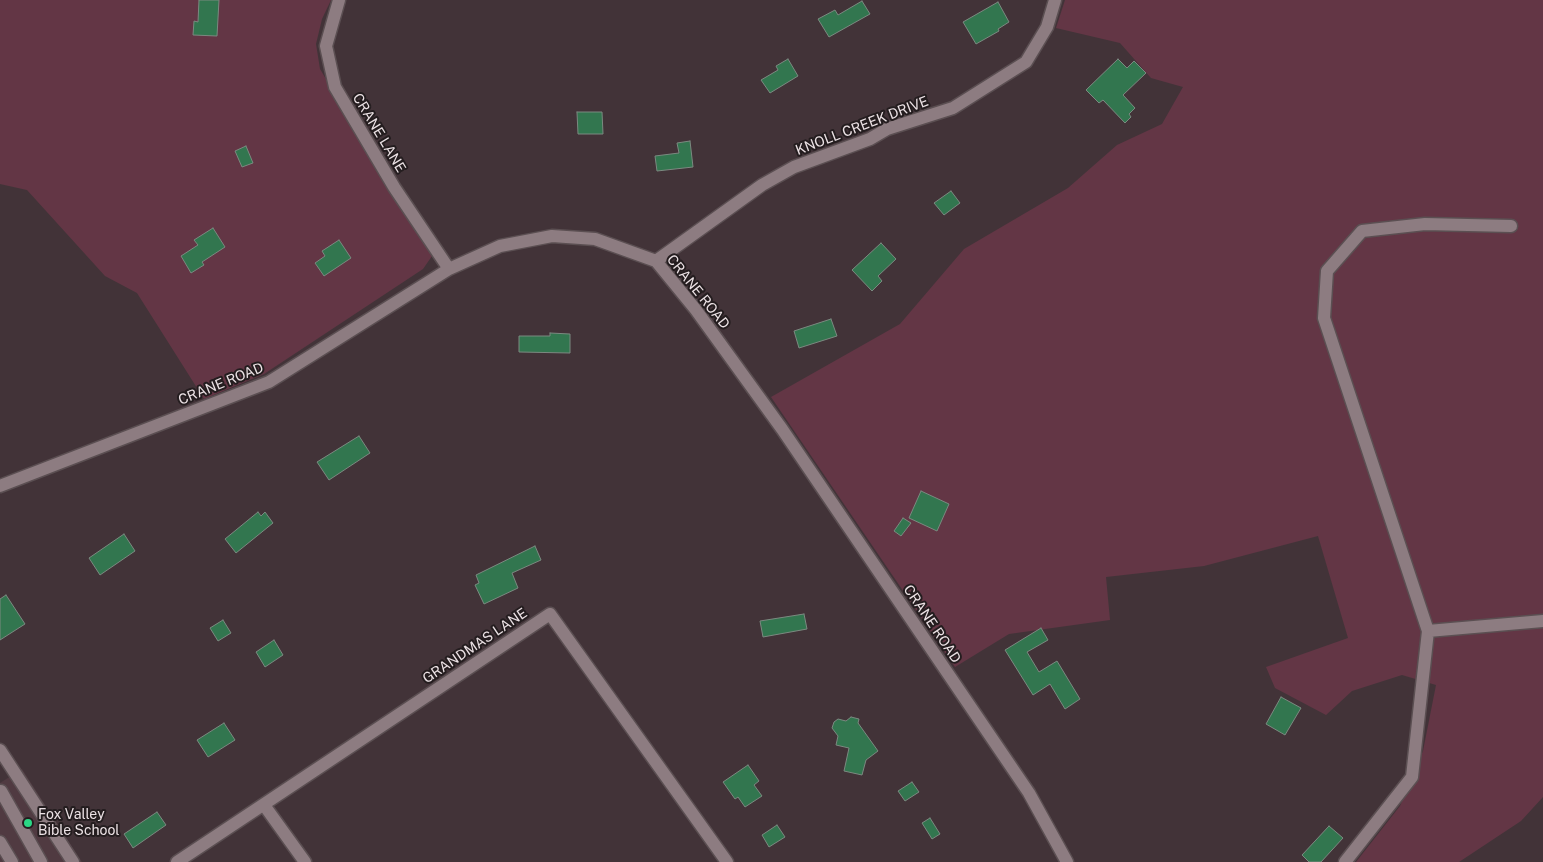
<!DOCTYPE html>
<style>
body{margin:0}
canvas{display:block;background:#423338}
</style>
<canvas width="1543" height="862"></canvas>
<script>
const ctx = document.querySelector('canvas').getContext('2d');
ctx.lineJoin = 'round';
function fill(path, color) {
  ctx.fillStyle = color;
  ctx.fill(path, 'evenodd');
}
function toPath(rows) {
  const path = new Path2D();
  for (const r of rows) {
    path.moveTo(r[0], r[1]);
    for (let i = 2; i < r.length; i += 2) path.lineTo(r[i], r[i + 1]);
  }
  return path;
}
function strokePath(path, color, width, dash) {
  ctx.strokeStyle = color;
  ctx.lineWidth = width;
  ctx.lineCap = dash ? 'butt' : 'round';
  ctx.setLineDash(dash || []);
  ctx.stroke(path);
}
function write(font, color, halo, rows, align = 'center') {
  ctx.font = font + ' "Public Sans",sans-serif';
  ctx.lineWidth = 4;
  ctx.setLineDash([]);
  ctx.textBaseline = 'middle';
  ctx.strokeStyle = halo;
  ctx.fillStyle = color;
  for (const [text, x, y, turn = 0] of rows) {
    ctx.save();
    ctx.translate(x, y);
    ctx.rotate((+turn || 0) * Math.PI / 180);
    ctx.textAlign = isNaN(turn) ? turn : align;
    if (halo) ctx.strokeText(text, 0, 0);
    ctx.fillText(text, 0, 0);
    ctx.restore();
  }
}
fill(toPath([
 [22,769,82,862,0,862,0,783]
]), '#503a41');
fill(toPath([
 [0,0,331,0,322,19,316,44,320,69,432,256,423,269,264,374,204,399,137,293,105,276,27,190,0,184],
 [1065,0,1543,0,1543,797,1521,821,1459,862,1356,862,1400,806,1423,751,1436,685,1402,675,1352,691,1326,715,1275,688,1266,667,1348,638,1318,536,1204,566,1106,577,1110,620,1009,634,955,667,771,397,900,324,964,249,1068,188,1117,145,1162,124,1183,87,1151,78,1120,43,1056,28]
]), '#633645');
const building = toPath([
 [199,0,219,0,217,36,193,35,194,21,198,22,199,0],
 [862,1,870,14,829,37,818,19,835,10,838,15,862,1],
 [998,2,1009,22,998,29,999,31,976,44,963,22,998,2],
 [788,59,798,76,770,93,761,80,778,70,776,66,788,59],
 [1118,59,1127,68,1134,61,1146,73,1123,95,1135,108,1129,114,1131,117,1125,123,1103,100,1099,103,1086,90,1118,59],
 [577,112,602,112,603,134,578,134,577,112],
 [690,141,693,167,657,171,655,156,679,153,677,143,690,141],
 [246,146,253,163,242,167,235,151,246,146],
 [951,191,960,203,944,215,934,203,951,191],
 [213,228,225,247,202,262,204,265,191,273,181,256,198,245,194,240,213,228],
 [339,240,351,258,324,276,315,263,325,256,322,251,339,240],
 [881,243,896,259,878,276,882,281,872,291,852,270,881,243],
 [831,319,837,336,799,348,794,331,831,319],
 [550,333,570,334,570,353,519,352,519,336,550,336,550,333],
 [359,436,370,453,329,480,317,462,359,436],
 [921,491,949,504,937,531,909,518,921,491],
 [258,512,261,516,265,512,273,523,236,553,225,539,258,512],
 [903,518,911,523,901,536,894,531,903,518],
 [124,534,135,551,100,575,89,558,124,534],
 [535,546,541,560,512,573,518,588,484,604,475,585,479,583,476,575,535,546],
 [6,595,25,624,0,640,0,599,6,595],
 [804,614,807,629,763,637,760,621,804,614],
 [223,620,231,633,218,641,210,628,223,620],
 [1041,628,1048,640,1027,652,1039,672,1057,661,1080,699,1065,709,1050,684,1033,695,1005,650,1041,628],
 [274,640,283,655,265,667,256,652,274,640],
 [1281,697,1301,708,1285,735,1266,724,1281,697],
 [851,717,859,719,858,723,878,751,866,760,862,775,844,771,849,748,836,745,838,736,832,728,834,722,838,719,846,721,851,717],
 [224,723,235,740,208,757,197,740,224,723],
 [748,765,759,781,754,785,762,796,745,807,738,797,735,799,723,782,748,765],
 [912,782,919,792,905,801,898,791,912,782],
 [157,812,166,825,133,848,124,834,157,812],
 [930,818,940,834,932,839,922,823,930,818],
 [777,825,785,837,769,847,762,835,777,825],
 [1329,826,1343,838,1321,862,1309,862,1302,855,1329,826]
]);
fill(building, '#32764f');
strokePath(building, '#7b8980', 1);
const minor = toPath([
 [339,0,326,46,335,87,394,187,449,269],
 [656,261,762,185,794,167,870,139,887,129,953,108,1026,62,1047,27,1055,0],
 [0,486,269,382,449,269,500,246,552,236,595,239,656,261,696,310,782,429,1029,793,1067,862],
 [1428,631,1543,621],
 [0,750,73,862],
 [1,791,41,862],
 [264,805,305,862],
 [0,842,12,862],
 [177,862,550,614,727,862],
 [1345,862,1412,777,1428,631,1324,318,1327,271,1362,231,1425,224,1511,226]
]);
strokePath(minor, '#5b4f52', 15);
strokePath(minor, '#8d7c81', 12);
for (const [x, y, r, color] of [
 [28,823,5,"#2ad885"]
]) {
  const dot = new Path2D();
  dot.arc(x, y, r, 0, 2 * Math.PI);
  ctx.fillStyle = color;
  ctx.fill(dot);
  strokePath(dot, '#241d1f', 2);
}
write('14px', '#ece2e5', '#241d1f', [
 ["KNOLL CREEK DRIVE",862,126,-21],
 ["CRANE LANE",379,133,59],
 ["CRANE ROAD",698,292,51],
 ["CRANE ROAD",221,384,-22],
 ["CRANE ROAD",932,624,56],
 ["GRANDMAS LANE",475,646,-34]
]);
write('14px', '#ece2e5', '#241d1f', [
 ["Fox Valley",38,815],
 ["Bible School",38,831]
], 'left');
</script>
